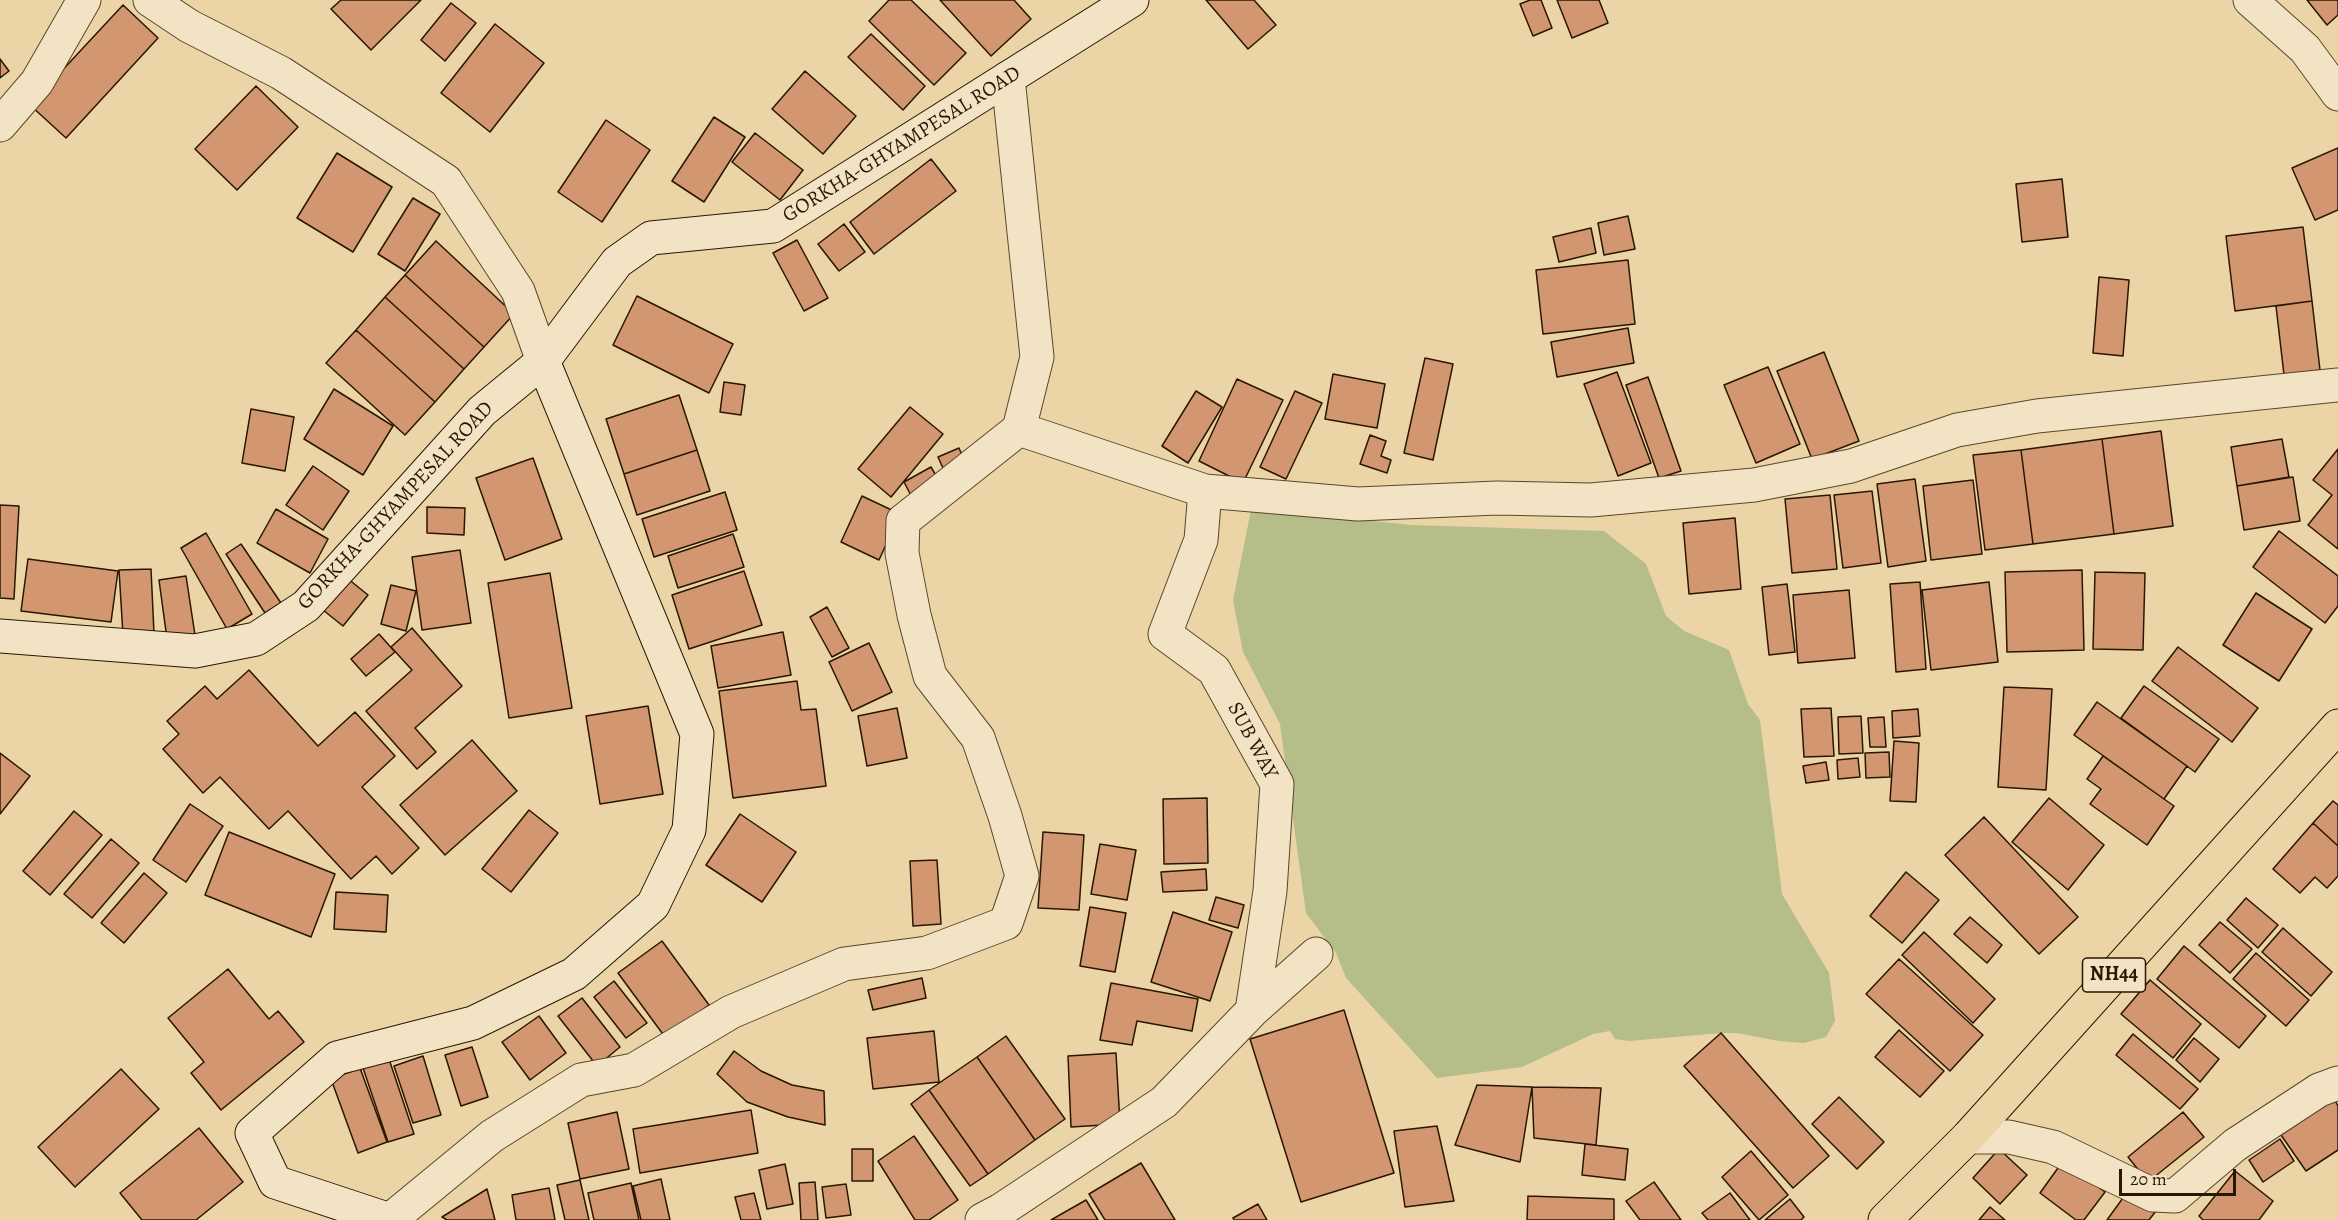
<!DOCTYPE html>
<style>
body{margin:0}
#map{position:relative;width:2338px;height:1220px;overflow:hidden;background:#ebd4a6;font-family:Alegreya,serif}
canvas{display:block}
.scale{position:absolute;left:2119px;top:1169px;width:117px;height:27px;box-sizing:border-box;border:3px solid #291702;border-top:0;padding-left:8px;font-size:18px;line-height:21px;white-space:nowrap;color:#291702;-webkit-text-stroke:4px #f2e3c5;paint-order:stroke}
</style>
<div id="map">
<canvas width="2338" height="1220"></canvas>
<div class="scale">20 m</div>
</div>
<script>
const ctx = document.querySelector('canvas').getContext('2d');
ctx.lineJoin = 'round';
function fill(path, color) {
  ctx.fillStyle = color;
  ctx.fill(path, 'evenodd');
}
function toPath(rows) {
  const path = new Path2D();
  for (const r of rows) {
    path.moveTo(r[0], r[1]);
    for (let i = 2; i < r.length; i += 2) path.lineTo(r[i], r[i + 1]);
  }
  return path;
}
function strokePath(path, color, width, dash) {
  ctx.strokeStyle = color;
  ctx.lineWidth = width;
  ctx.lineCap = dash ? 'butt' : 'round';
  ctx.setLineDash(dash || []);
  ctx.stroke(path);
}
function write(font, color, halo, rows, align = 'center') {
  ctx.font = font + ' Alegreya,serif';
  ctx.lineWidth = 5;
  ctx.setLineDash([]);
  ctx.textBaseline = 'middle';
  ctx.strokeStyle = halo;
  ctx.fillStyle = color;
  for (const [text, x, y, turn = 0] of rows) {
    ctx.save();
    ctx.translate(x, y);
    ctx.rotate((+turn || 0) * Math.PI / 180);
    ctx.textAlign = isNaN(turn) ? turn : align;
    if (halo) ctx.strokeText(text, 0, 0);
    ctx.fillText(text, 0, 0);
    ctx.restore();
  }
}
fill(toPath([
 [1258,509,1411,525,1604,531,1646,564,1666,616,1684,631,1729,650,1748,704,1760,720,1782,894,1829,973,1835,1021,1826,1037,1804,1043,1779,1041,1737,1033,1721,1033,1629,1041,1615,1039,1610,1031,1593,1034,1522,1067,1437,1078,1346,978,1336,953,1306,913,1280,724,1243,652,1233,600,1251,510]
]), '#b5bd89');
const building = toPath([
 [341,0,421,0,371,50,331,9,341,0],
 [889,0,911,0,966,53,934,85,869,21,889,0],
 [940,0,1014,0,1031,19,991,56,940,0],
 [1206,0,1254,0,1276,25,1248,49,1206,0],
 [1530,0,1541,0,1552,28,1533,36,1520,4,1530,0],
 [1557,0,1599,0,1608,23,1572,38,1557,0],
 [2307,0,2338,0,2338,15,2327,25,2307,0],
 [451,3,476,23,445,61,421,40,451,3],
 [123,5,158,38,66,138,30,105,123,5],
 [495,24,544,63,490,132,441,93,495,24],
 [871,34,925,86,903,110,848,57,871,34],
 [0,59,9,71,0,78,0,59],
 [805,71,856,116,823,154,772,109,805,71],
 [256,86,298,127,237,190,195,149,256,86],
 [714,117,745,137,704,202,672,181,714,117],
 [606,120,650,150,602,222,558,192,606,120],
 [755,133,803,170,780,200,732,162,755,133],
 [2338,148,2338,210,2315,220,2292,168,2338,148],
 [337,153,392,187,353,252,297,218,337,153],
 [931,159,956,191,874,254,850,222,931,159],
 [2062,179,2068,237,2022,242,2016,184,2062,179],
 [413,198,440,214,405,271,378,254,413,198],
 [1628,216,1635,249,1604,255,1598,223,1628,216],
 [844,224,865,252,839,271,818,244,844,224],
 [2303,227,2312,301,2235,311,2226,236,2303,227],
 [1591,228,1596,253,1559,262,1553,237,1591,228],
 [797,240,828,298,804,311,773,253,797,240],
 [436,241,514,314,484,347,405,275,436,241],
 [1628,260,1635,324,1543,334,1536,270,1628,260],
 [405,275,484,347,464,369,385,297,405,275],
 [2099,277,2129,280,2123,356,2093,353,2099,277],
 [637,296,733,344,709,393,613,345,637,296],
 [385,297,464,369,435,402,356,330,385,297],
 [2312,301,2320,370,2284,375,2276,306,2312,301],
 [1628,328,1634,363,1557,377,1551,342,1628,328],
 [356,330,435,402,405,435,326,363,356,330],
 [1824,352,1859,441,1812,459,1777,371,1824,352],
 [1425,358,1453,364,1433,460,1404,453,1425,358],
 [1768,367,1800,444,1756,463,1724,385,1768,367],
 [1617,372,1651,463,1618,476,1584,384,1617,372],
 [1333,374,1385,384,1377,428,1325,419,1333,374],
 [1648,377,1681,471,1659,478,1626,385,1648,377],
 [1237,379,1283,400,1243,483,1199,461,1237,379],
 [724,382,745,385,741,415,720,412,724,382],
 [334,389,393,426,363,475,304,439,334,389],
 [1196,391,1222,407,1188,463,1162,446,1196,391],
 [1295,391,1322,403,1286,479,1260,467,1295,391],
 [679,395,697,450,624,474,606,419,679,395],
 [910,407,943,434,891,497,858,469,910,407],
 [251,409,294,417,285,471,242,463,251,409],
 [2161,431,2173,526,2114,534,2102,439,2161,431],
 [1370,435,1386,441,1381,456,1391,460,1387,473,1360,464,1370,435],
 [2102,439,2114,534,2033,544,2021,450,2102,439],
 [2282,439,2289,477,2237,486,2231,447,2282,439],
 [959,448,971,477,951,486,938,457,959,448],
 [2338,449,2338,549,2308,525,2332,495,2313,480,2338,449],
 [697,450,710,491,637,515,624,474,697,450],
 [2021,450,2033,544,1985,550,1973,455,2021,450],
 [533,458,562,539,505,560,476,478,533,458],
 [313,466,349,491,323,530,286,505,313,466],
 [931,467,945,491,917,507,904,482,931,467],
 [2293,477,2300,521,2244,530,2237,486,2293,477],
 [1915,479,1926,561,1888,567,1877,484,1915,479],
 [1973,480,1982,554,1931,560,1923,486,1973,480],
 [1872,491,1881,563,1843,568,1834,495,1872,491],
 [725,492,737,530,654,557,642,519,725,492],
 [1830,495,1837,569,1792,573,1785,499,1830,495],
 [862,496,900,514,879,560,841,542,862,496],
 [0,505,19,506,14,599,0,598,0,505],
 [427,507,465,508,464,535,427,533,427,507],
 [276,509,328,539,310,573,257,543,276,509],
 [1735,518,1741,589,1689,594,1683,523,1735,518],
 [2279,531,2338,576,2338,606,2325,623,2253,567,2279,531],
 [206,533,252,614,227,629,181,548,206,533],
 [733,534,744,567,678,588,668,556,733,534],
 [241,544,281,603,265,613,226,554,241,544],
 [460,550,471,623,422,630,412,557,460,550],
 [28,559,118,571,111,622,21,611,28,559],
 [151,569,154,633,123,635,119,570,151,569],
 [2082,570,2084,650,2007,652,2005,572,2082,570],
 [744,571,762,625,689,649,672,595,744,571],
 [2095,572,2145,573,2143,650,2093,649,2095,572],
 [550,573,572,708,509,718,488,583,550,573],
 [186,576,195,635,167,639,159,580,186,576],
 [347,578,368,595,343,626,323,610,347,578],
 [1920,582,1926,669,1896,672,1890,584,1920,582],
 [1989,582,1998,662,1931,670,1922,590,1989,582],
 [1787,584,1795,652,1769,655,1762,587,1787,584],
 [391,585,416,591,406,631,381,624,391,585],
 [1849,590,1855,658,1798,663,1793,595,1849,590],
 [2256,593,2312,629,2279,681,2223,645,2256,593],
 [827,607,849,648,832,657,810,617,827,607],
 [412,628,462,686,415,728,436,752,417,769,366,711,412,670,391,647,412,628],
 [783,632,791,675,718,688,711,646,783,632],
 [379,634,395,652,366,676,351,659,379,634],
 [869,643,892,692,852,711,829,662,869,643],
 [2178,647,2258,708,2232,742,2152,681,2178,647],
 [249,670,318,746,355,712,395,756,362,787,419,848,392,874,376,856,351,879,288,811,269,829,220,777,203,793,163,749,179,734,167,721,205,686,217,699,249,670],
 [797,681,801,710,816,709,826,786,733,798,719,691,797,681],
 [2144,686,2219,739,2195,772,2121,718,2144,686],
 [2004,687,2052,689,2046,790,1998,787,2004,687],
 [2097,702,2187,766,2164,799,2074,735,2097,702],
 [648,706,663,794,600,804,586,716,648,706],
 [897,708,907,758,867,766,858,716,897,708],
 [1831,708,1834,756,1804,757,1801,709,1831,708],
 [1918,709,1920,736,1893,738,1892,711,1918,709],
 [1861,716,1863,753,1839,754,1838,717,1861,716],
 [1884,717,1886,747,1870,747,1868,718,1884,717],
 [472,740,517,791,445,855,400,805,472,740],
 [1894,741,1919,743,1916,802,1890,801,1894,741],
 [1889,752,1890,777,1866,778,1865,753,1889,752],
 [0,753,30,776,0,814,0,753],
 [2103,756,2174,806,2147,845,2090,804,2101,789,2087,779,2103,756],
 [1858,758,1860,777,1838,779,1837,760,1858,758],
 [1826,762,1829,780,1806,783,1803,766,1826,762],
 [1207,798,1208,863,1164,864,1163,799,1207,798],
 [2049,798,2104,845,2068,890,2012,842,2049,798],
 [2333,801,2338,805,2338,846,2313,823,2333,801],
 [190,804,223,826,186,882,153,860,190,804],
 [529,810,558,833,511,892,482,869,529,810],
 [74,811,102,835,50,895,23,871,74,811],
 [740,814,796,852,762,902,706,865,740,814],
 [1984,817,2078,917,2039,954,1945,855,1984,817],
 [2313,823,2338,846,2338,876,2327,888,2315,877,2300,893,2273,869,2313,823],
 [229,832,335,874,311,937,205,895,229,832],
 [1043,832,1084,835,1079,910,1038,908,1043,832],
 [111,839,139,863,92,918,64,894,111,839],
 [1100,844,1136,850,1127,900,1091,894,1100,844],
 [937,860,941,924,913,926,910,861,937,860],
 [1206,869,1207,890,1163,892,1161,872,1206,869],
 [1906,872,1939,900,1902,943,1870,916,1906,872],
 [144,873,167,893,124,943,101,923,144,873],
 [336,892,388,895,386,932,334,929,336,892],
 [1216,897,1244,905,1238,928,1209,920,1216,897],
 [2246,898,2278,925,2258,948,2227,920,2246,898],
 [1090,907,1126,913,1115,972,1080,966,1090,907],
 [1173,912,1232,932,1210,1001,1151,982,1173,912],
 [1970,917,2002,945,1987,963,1954,934,1970,917],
 [2220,922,2252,949,2230,973,2199,945,2220,922],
 [2283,928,2332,972,2311,996,2262,952,2283,928],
 [1924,932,1995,999,1973,1023,1902,955,1924,932],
 [662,941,709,1005,665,1037,618,973,662,941],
 [2184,946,2266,1016,2239,1048,2157,979,2184,946],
 [2256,953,2309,1000,2286,1026,2233,979,2256,953],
 [1899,959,1983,1035,1950,1071,1866,994,1899,959],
 [228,969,269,1019,278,1011,304,1042,221,1110,191,1073,204,1062,168,1018,228,969],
 [922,978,926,998,873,1010,868,990,922,978],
 [2150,980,2201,1024,2173,1058,2121,1014,2150,980],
 [614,981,647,1023,626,1038,594,997,614,981],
 [1111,983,1198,999,1192,1031,1137,1021,1132,1045,1100,1040,1111,983],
 [582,998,620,1047,597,1066,558,1016,582,998],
 [1344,1010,1394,1173,1301,1202,1250,1039,1344,1010],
 [539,1016,566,1053,530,1080,502,1042,539,1016],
 [1899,1030,1944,1071,1920,1097,1875,1057,1899,1030],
 [934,1031,939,1082,873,1089,867,1038,934,1031],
 [1721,1033,1829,1156,1793,1188,1684,1066,1721,1033],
 [2133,1034,2198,1089,2180,1109,2116,1055,2133,1034],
 [1006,1036,1065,1119,1035,1140,977,1057,1006,1036],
 [2194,1038,2219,1059,2200,1082,2176,1060,2194,1038],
 [472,1047,488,1097,461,1106,445,1055,472,1047],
 [734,1051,761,1071,792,1085,824,1091,825,1125,788,1117,747,1102,717,1074,734,1051],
 [1116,1053,1120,1124,1071,1127,1068,1056,1116,1053],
 [388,1056,414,1134,388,1142,362,1065,388,1056],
 [423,1056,441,1115,413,1123,394,1066,423,1056],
 [977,1057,1035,1140,988,1174,929,1090,977,1057],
 [360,1068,387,1142,358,1153,331,1079,360,1068],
 [121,1069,159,1109,75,1187,38,1147,121,1069],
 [1477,1085,1532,1087,1520,1162,1455,1145,1477,1085],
 [1532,1087,1601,1088,1596,1145,1534,1138,1532,1087],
 [929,1090,988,1174,970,1186,911,1104,929,1090],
 [1839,1097,1884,1142,1857,1169,1812,1124,1839,1097],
 [2334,1099,2338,1106,2338,1150,2306,1171,2281,1135,2334,1099],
 [751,1110,758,1153,640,1173,633,1129,751,1110],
 [617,1112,629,1169,580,1179,568,1123,617,1112],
 [2183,1112,2204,1137,2148,1182,2128,1157,2183,1112],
 [1437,1126,1454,1201,1405,1207,1394,1131,1437,1126],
 [199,1128,243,1182,196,1220,142,1220,120,1193,199,1128],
 [914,1136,958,1200,929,1220,915,1220,878,1161,914,1136],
 [2280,1139,2294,1161,2263,1182,2249,1160,2280,1139],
 [1585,1144,1628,1149,1625,1180,1582,1175,1585,1144],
 [852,1149,873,1149,873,1181,852,1181,852,1149],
 [1999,1149,2027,1175,2000,1204,1973,1178,1999,1149],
 [1751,1151,1788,1195,1759,1220,1722,1177,1751,1151],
 [2063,1161,2105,1192,2084,1220,2076,1220,2040,1193,2063,1161],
 [1141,1163,1175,1220,1105,1220,1089,1194,1141,1163],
 [785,1164,793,1204,767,1209,759,1170,785,1164],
 [2235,1171,2273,1201,2259,1220,2203,1220,2199,1216,2235,1171],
 [661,1179,670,1220,641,1220,633,1186,661,1179],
 [580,1180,589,1220,565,1220,557,1185,580,1180],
 [815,1182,818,1220,801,1220,799,1183,815,1182],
 [1654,1182,1681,1220,1640,1220,1626,1201,1654,1182],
 [631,1183,639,1220,594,1220,588,1193,631,1183],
 [846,1184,851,1215,826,1218,822,1187,846,1184],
 [549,1188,555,1220,516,1220,512,1195,549,1188],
 [487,1189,495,1220,447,1220,442,1217,487,1189],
 [2128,1191,2156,1211,2149,1220,2107,1220,2128,1191],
 [754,1193,761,1220,741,1220,735,1197,754,1193],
 [1730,1193,1750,1220,1708,1220,1702,1213,1730,1193],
 [1528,1196,1614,1199,1614,1220,1527,1220,1528,1196],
 [1790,1199,1804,1217,1801,1220,1765,1220,1790,1199],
 [1086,1200,1098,1220,1051,1220,1086,1200],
 [1258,1204,1267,1220,1234,1220,1233,1218,1258,1204],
 [1990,1207,2005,1220,1979,1220,1990,1207]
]);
fill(building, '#d29671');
strokePath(building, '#291702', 1.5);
const street = toPath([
 [150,0,189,26,281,73,446,181,518,291,543,361],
 [2250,0,2305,49,2338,94],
 [0,125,37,82,84,0],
 [1019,429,1205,491,1358,504,1497,498,1591,500,1754,485,1851,466,1957,430,2037,416,2338,385],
 [1205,491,1201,540,1165,634,1214,670,1277,784,1270,891,1252,1011],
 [1968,1137,2009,1137,2053,1147,2153,1195,2175,1196,2235,1145,2319,1090,2338,1083],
 [390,1220,492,1136,581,1080,634,1070,731,1012,844,964,927,953,1006,923,1022,876,1005,816,978,738,930,676,914,615,902,553,903,521,1019,429,1037,357,1008,78],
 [982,1220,1001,1210,1164,1102,1252,1011,1316,954]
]);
const secondary = toPath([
 [0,636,195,651,256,639,306,606,482,411,543,361,617,262,651,238,773,226,1132,0],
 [390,1220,275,1182,252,1133,337,1058,473,1023,574,974,653,905,689,830,697,734,543,361]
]);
const primary = toPath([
 [1885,1220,1968,1137,2338,726]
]);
strokePath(street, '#5a462b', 35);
strokePath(secondary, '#291702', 35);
strokePath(primary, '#291702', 35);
strokePath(street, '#f2e3c5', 33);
strokePath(secondary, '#f2e3c5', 33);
strokePath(primary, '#ebd4a6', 33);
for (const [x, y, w] of [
 [2114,975,63]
]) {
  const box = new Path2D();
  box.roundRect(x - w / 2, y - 17, w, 34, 4.5);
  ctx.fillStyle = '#f2e3c5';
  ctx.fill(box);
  strokePath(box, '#291702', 1.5);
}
write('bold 20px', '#291702', null, [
 ["NH44",2114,975]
]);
write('21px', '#291702', '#f2e3c5', [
 ["GORKHA-GHYAMPESAL ROAD",902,145,-32],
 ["GORKHA-GHYAMPESAL ROAD",396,506,-47],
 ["SUB WAY",1252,741,62]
]);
</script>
